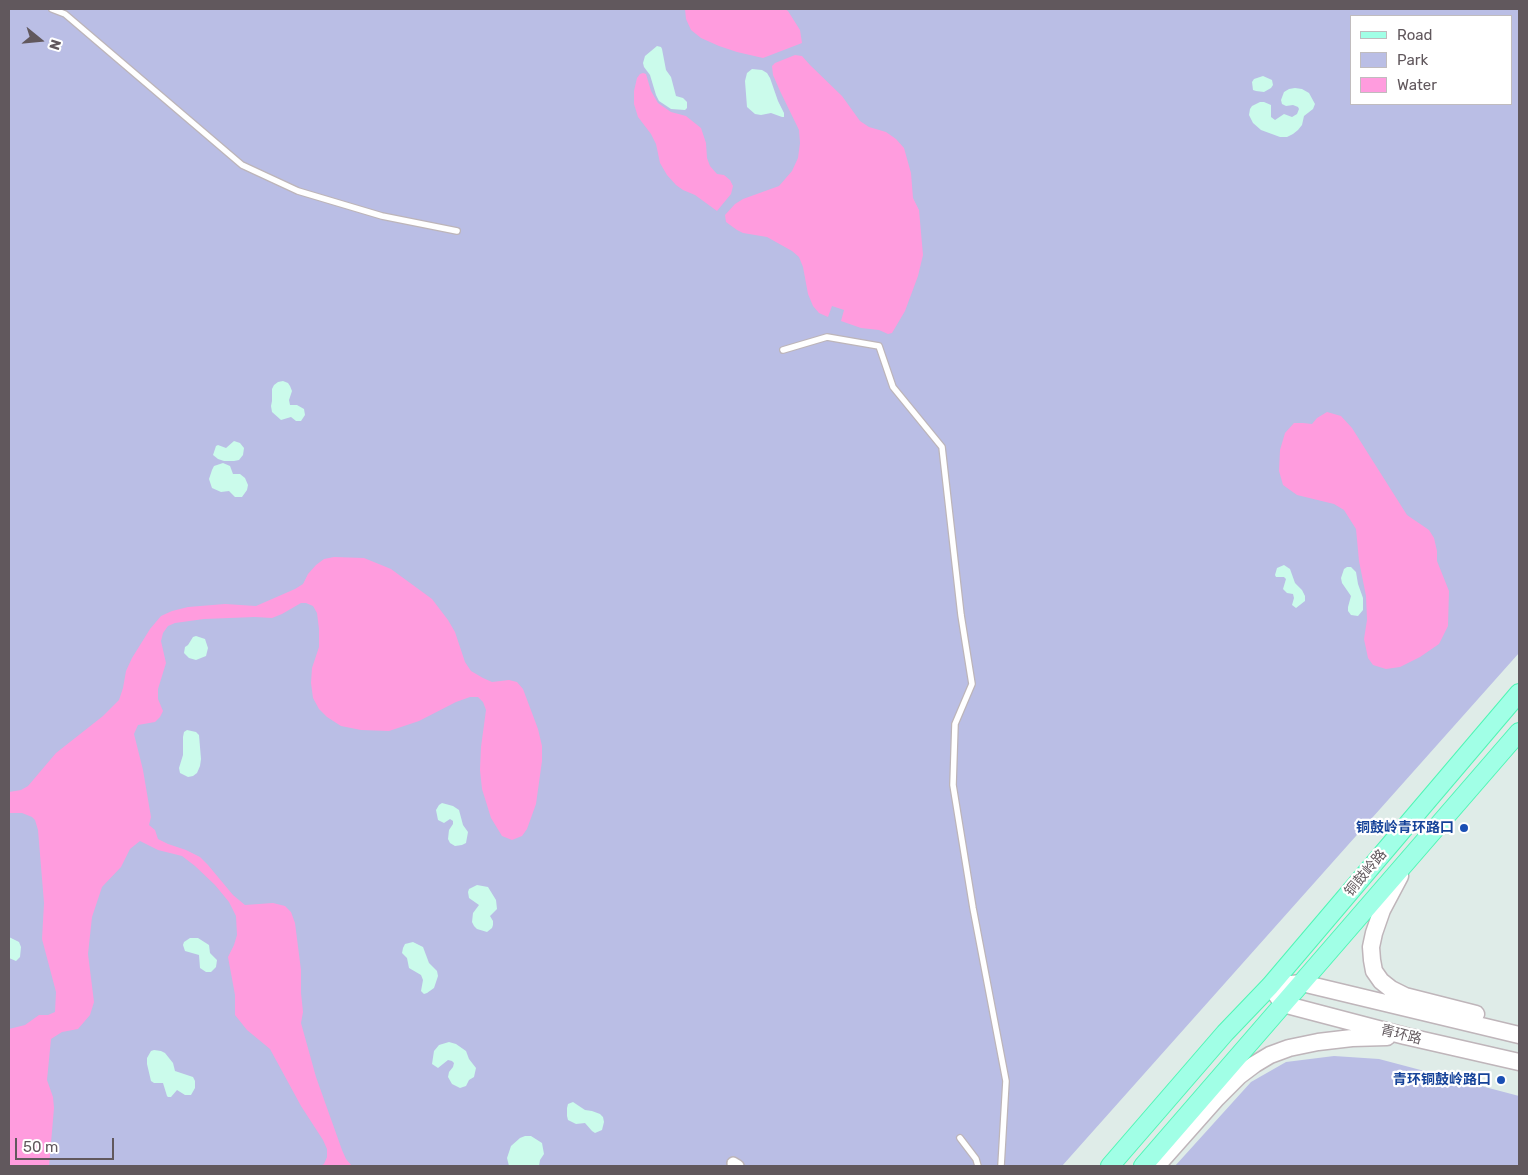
<!DOCTYPE html>
<meta charset="utf-8">
<style>
body{margin:0}
#map{position:relative;width:1528px;height:1175px;overflow:hidden;background:#dfece8;font-family:Rubik,sans-serif}
canvas{display:block}
.frame{position:absolute;inset:0;border:10px solid #61585d;pointer-events:none}
.legend{position:absolute;left:1350px;top:15px;width:162px;height:90px;box-sizing:border-box;background:#fff;border:1px solid #c0bcbe;margin:0;padding:6px 9px;list-style:none;font-size:15px;color:#61585d}
.legend li{display:flex;align-items:center;gap:10px;height:25px}
.legend b{width:25px;border:1px solid #c0bcbe}
.north{position:absolute;left:15px;top:15px;width:50px;height:50px;-webkit-text-stroke:4px #fff;paint-order:stroke;rotate:107deg;font-size:14px;font-weight:700;line-height:20px;text-align:center;color:#61585d}
.north::after{content:'';display:block;margin:auto;width:18px;height:22px;background:#61585d;clip-path:polygon(50% 0,100% 100%,50% 72%,0 100%)}
.scale{position:absolute;left:15px;top:1138px;width:99px;height:22px;box-sizing:border-box;border:2px solid #61585d;border-top:0;padding-left:6px;font-size:15px;line-height:18px;white-space:nowrap;color:#61585d;-webkit-text-stroke:4px #fff;paint-order:stroke}
</style>
<div id="map">
<canvas width="1528" height="1175"></canvas>
<div class="frame"></div>
<ul class="legend">
<li><b style="height:6px;background:#a1ffe6"></b>Road</li>
<li><b style="height:14px;background:#babee5"></b>Park</li>
<li><b style="height:14px;background:#ff9cde"></b>Water</li>
</ul>
<div class="north">N</div>
<div class="scale">50 m</div>
</div>
<script>
const ctx = document.querySelector('canvas').getContext('2d');
ctx.lineJoin = 'round';
function fill(path, color) {
  ctx.fillStyle = color;
  ctx.fill(path, 'evenodd');
}
function toPath(rows) {
  const path = new Path2D();
  for (const r of rows) {
    path.moveTo(r[0], r[1]);
    for (let i = 2; i < r.length; i += 2) path.lineTo(r[i], r[i + 1]);
  }
  return path;
}
function strokePath(path, color, width, dash) {
  ctx.strokeStyle = color;
  ctx.lineWidth = width;
  ctx.lineCap = dash ? 'butt' : 'round';
  ctx.setLineDash(dash || []);
  ctx.stroke(path);
}
function write(font, color, halo, rows, align = 'center') {
  ctx.font = font + ' Rubik,"Noto Sans SC",sans-serif';
  ctx.lineWidth = 4.5;
  ctx.setLineDash([]);
  ctx.textBaseline = 'middle';
  ctx.strokeStyle = halo;
  ctx.fillStyle = color;
  for (const [text, x, y, turn = 0] of rows) {
    ctx.save();
    ctx.translate(x, y);
    ctx.rotate((+turn || 0) * Math.PI / 180);
    ctx.textAlign = isNaN(turn) ? turn : align;
    if (halo) ctx.strokeText(text, 0, 0);
    ctx.fillText(text, 0, 0);
    ctx.restore();
  }
}
fill(toPath([
 [9,9,1519,9,1519,653,1062,1166,9,1166],
 [1352,16,1512,16,1512,104,1352,104],
 [1334,1056,1379,1059,1519,1096,1519,1166,1175,1166,1251,1082,1286,1062]
]), '#babee5');
fill(toPath([
 [657,46,661,47,662,49,666,70,671,77,676,96,683,98,687,102,687,108,685,110,671,109,659,101,656,95,650,75,644,67,643,63,645,56],
 [752,69,762,70,767,73,770,78,778,101,784,113,784,117,782,117,771,113,761,115,755,114,747,107,745,81,747,73],
 [1263,76,1272,80,1273,85,1271,88,1264,92,1256,91,1253,90,1252,82,1254,79],
 [1295,88,1302,89,1309,93,1315,104,1313,109,1304,116,1302,125,1298,130,1293,134,1287,137,1280,137,1261,130,1253,123,1249,115,1250,109,1252,106,1260,102,1264,102,1271,105,1271,117,1275,120,1284,114,1292,117,1297,114,1299,109,1298,107,1293,105,1286,106,1282,104,1281,100,1284,92,1289,89],
 [283,381,288,383,290,386,292,391,289,400,290,405,297,405,304,409,305,415,301,421,296,421,291,417,281,420,272,412,271,406,272,401,272,389,274,385,278,382],
 [234,441,240,443,244,448,243,455,239,460,234,461,224,461,218,459,213,455,216,446,218,445,226,448],
 [223,463,230,466,233,474,240,474,245,478,248,485,247,490,242,497,235,497,229,491,221,492,212,488,209,479,212,470,214,466],
 [1284,565,1290,569,1295,583,1302,590,1305,596,1305,601,1296,608,1292,605,1294,598,1293,594,1287,593,1283,589,1286,579,1284,577,1276,577,1275,575,1277,568],
 [1347,567,1351,567,1356,572,1358,584,1363,598,1363,610,1358,616,1351,615,1348,611,1348,607,1351,596,1342,583,1341,578,1344,569],
 [196,636,205,639,208,648,206,656,196,660,189,658,184,653,185,647,188,645,193,637],
 [187,730,196,732,199,735,201,759,200,766,197,773,193,776,188,777,180,773,179,768,183,755,183,737,184,732],
 [442,803,453,806,459,810,463,825,468,832,466,843,462,845,455,846,450,843,448,839,449,830,453,824,453,821,450,819,444,823,438,820,436,810,439,805],
 [477,885,488,887,496,900,497,909,490,916,493,921,493,925,492,928,487,932,477,929,474,926,472,922,473,913,479,905,469,898,468,892,469,889],
 [9,937,19,942,21,947,20,957,16,961,9,958],
 [190,938,198,938,209,945,210,953,217,960,216,967,211,972,206,972,200,968,199,955,185,951,183,945,184,942],
 [413,942,423,947,429,963,437,971,438,976,434,988,427,993,424,994,421,991,423,980,421,975,409,968,407,958,402,953,403,948,405,944],
 [449,1042,456,1044,466,1051,469,1059,476,1068,474,1077,469,1080,466,1086,460,1088,452,1084,448,1077,449,1072,453,1067,454,1063,452,1061,448,1060,438,1068,432,1064,434,1051,439,1045],
 [154,1050,161,1051,165,1053,173,1063,175,1071,193,1077,195,1081,195,1088,191,1095,185,1095,177,1090,171,1097,168,1097,167,1096,163,1083,154,1083,151,1081,147,1064,147,1058,151,1051],
 [573,1102,585,1110,592,1111,600,1114,603,1117,604,1122,602,1130,595,1133,592,1131,585,1123,576,1124,568,1120,567,1116,567,1108,568,1104],
 [525,1136,531,1136,542,1143,544,1154,540,1160,539,1166,509,1166,507,1158,511,1146,520,1138]
]), '#cbfbeb');
fill(toPath([
 [685,9,774,10,785,9,788,11,800,30,802,43,763,58,737,52,719,46,701,38,691,30,686,19],
 [795,55,802,56,810,65,842,96,860,121,869,127,886,132,896,139,904,148,911,173,913,198,919,210,923,255,918,276,905,311,892,333,888,334,879,330,861,328,841,321,844,310,832,306,828,317,819,313,813,306,808,294,803,267,799,257,792,251,767,237,743,233,737,230,726,222,725,215,735,204,743,199,779,186,792,171,798,158,800,143,799,130,780,91,773,75,772,66,775,63],
 [643,73,646,74,651,91,658,103,671,112,686,116,701,128,706,143,707,158,710,166,717,174,724,175,730,180,733,186,731,194,717,211,695,195,683,190,676,185,667,175,660,163,656,144,651,134,638,117,634,104,634,91,637,78,640,74],
 [1327,412,1341,416,1352,428,1407,515,1429,530,1434,538,1437,551,1437,561,1449,591,1448,626,1439,644,1420,657,1400,667,1386,669,1373,665,1368,658,1364,639,1367,620,1366,596,1359,561,1356,529,1344,510,1334,504,1297,495,1283,485,1279,471,1280,450,1285,433,1294,423,1303,423,1312,424,1317,418],
 [334,557,364,558,391,569,432,599,448,620,455,632,465,662,471,671,483,678,492,682,509,680,517,682,523,689,538,729,542,746,542,761,536,804,527,829,522,836,512,840,502,836,491,818,487,805,482,789,480,770,481,747,486,710,483,702,478,697,470,697,456,702,419,721,389,731,361,730,341,726,327,717,319,709,313,698,311,683,312,668,319,647,319,629,317,613,313,606,306,603,301,603,282,614,272,618,255,617,204,619,175,623,168,626,163,633,161,641,166,663,158,689,158,699,163,711,160,717,155,722,138,725,134,734,143,770,151,817,149,825,155,830,158,839,168,844,186,850,200,857,208,865,233,895,245,905,273,903,285,906,291,912,295,923,301,970,301,993,303,1012,301,1023,316,1077,342,1150,346,1159,352,1166,320,1166,324,1164,327,1157,327,1149,323,1140,301,1106,270,1049,247,1030,235,1015,235,995,228,957,234,945,237,935,236,916,229,902,215,885,195,866,182,856,158,850,140,841,130,849,121,867,102,887,92,917,88,954,94,1002,90,1015,78,1029,62,1032,51,1039,47,1080,53,1097,54,1108,49,1166,9,1166,9,1029,25,1025,39,1015,48,1015,55,1012,56,992,42,939,44,903,38,830,35,820,32,817,22,813,9,813,9,792,21,790,28,786,56,753,103,716,119,700,123,688,126,671,132,658,150,629,161,616,172,611,188,607,225,604,256,606,295,589,303,584,308,574,316,565,324,559]
]), '#ff9cde');
const lane = toPath([
 [52,9,65,14,242,165,298,191,382,216,457,231],
 [783,350,827,337,879,346,893,387,942,447,961,615,972,684,955,724,953,785,973,908,1006,1081,1001,1166],
 [960,1138,976,1159,978,1166]
]);
const street = toPath([
 [733,1163,738,1166]
]);
const secondary = toPath([
 [1400,876,1382,910,1374,933,1371,947,1372,960,1374,971,1381,981,1391,989,1405,996,1476,1014],
 [1519,1035,1302,983,1270,986,1283,1004,1405,1036,1519,1062],
 [1155,1166,1162,1160,1217,1098,1239,1076,1255,1064,1270,1055,1289,1048,1318,1042,1352,1038,1387,1037]
]);
const primary = toPath([
 [1110,1166,1225,1033,1270,986,1519,693],
 [1143,1166,1519,732]
]);
strokePath(lane, '#bdb5b9', 8);
strokePath(street, '#bdb5b9', 14);
strokePath(secondary, '#bfb5ba', 19);
strokePath(primary, '#4ff6b5', 20);
strokePath(lane, '#fff', 5.5);
strokePath(street, '#fff', 11);
strokePath(secondary, '#fff', 16);
strokePath(primary, '#a1ffe6', 18);
for (const [x, y, r, color] of [
 [1464,828,5,"#1a4fb4"],
 [1501,1080,5,"#1a4fb4"]
]) {
  const dot = new Path2D();
  dot.arc(x, y, r, 0, 2 * Math.PI);
  ctx.fillStyle = color;
  ctx.fill(dot);
  strokePath(dot, '#fff', 2);
}
write('bold 14px', '#164399', '#fff', [
 ["铜鼓岭青环路口",1454,828],
 ["青环铜鼓岭路口",1491,1080]
], 'right');
write('14px', '#61585d', '#fff', [
 ["铜鼓岭路",1366,873,-50],
 ["青环路",1401,1035,14]
]);
</script>
